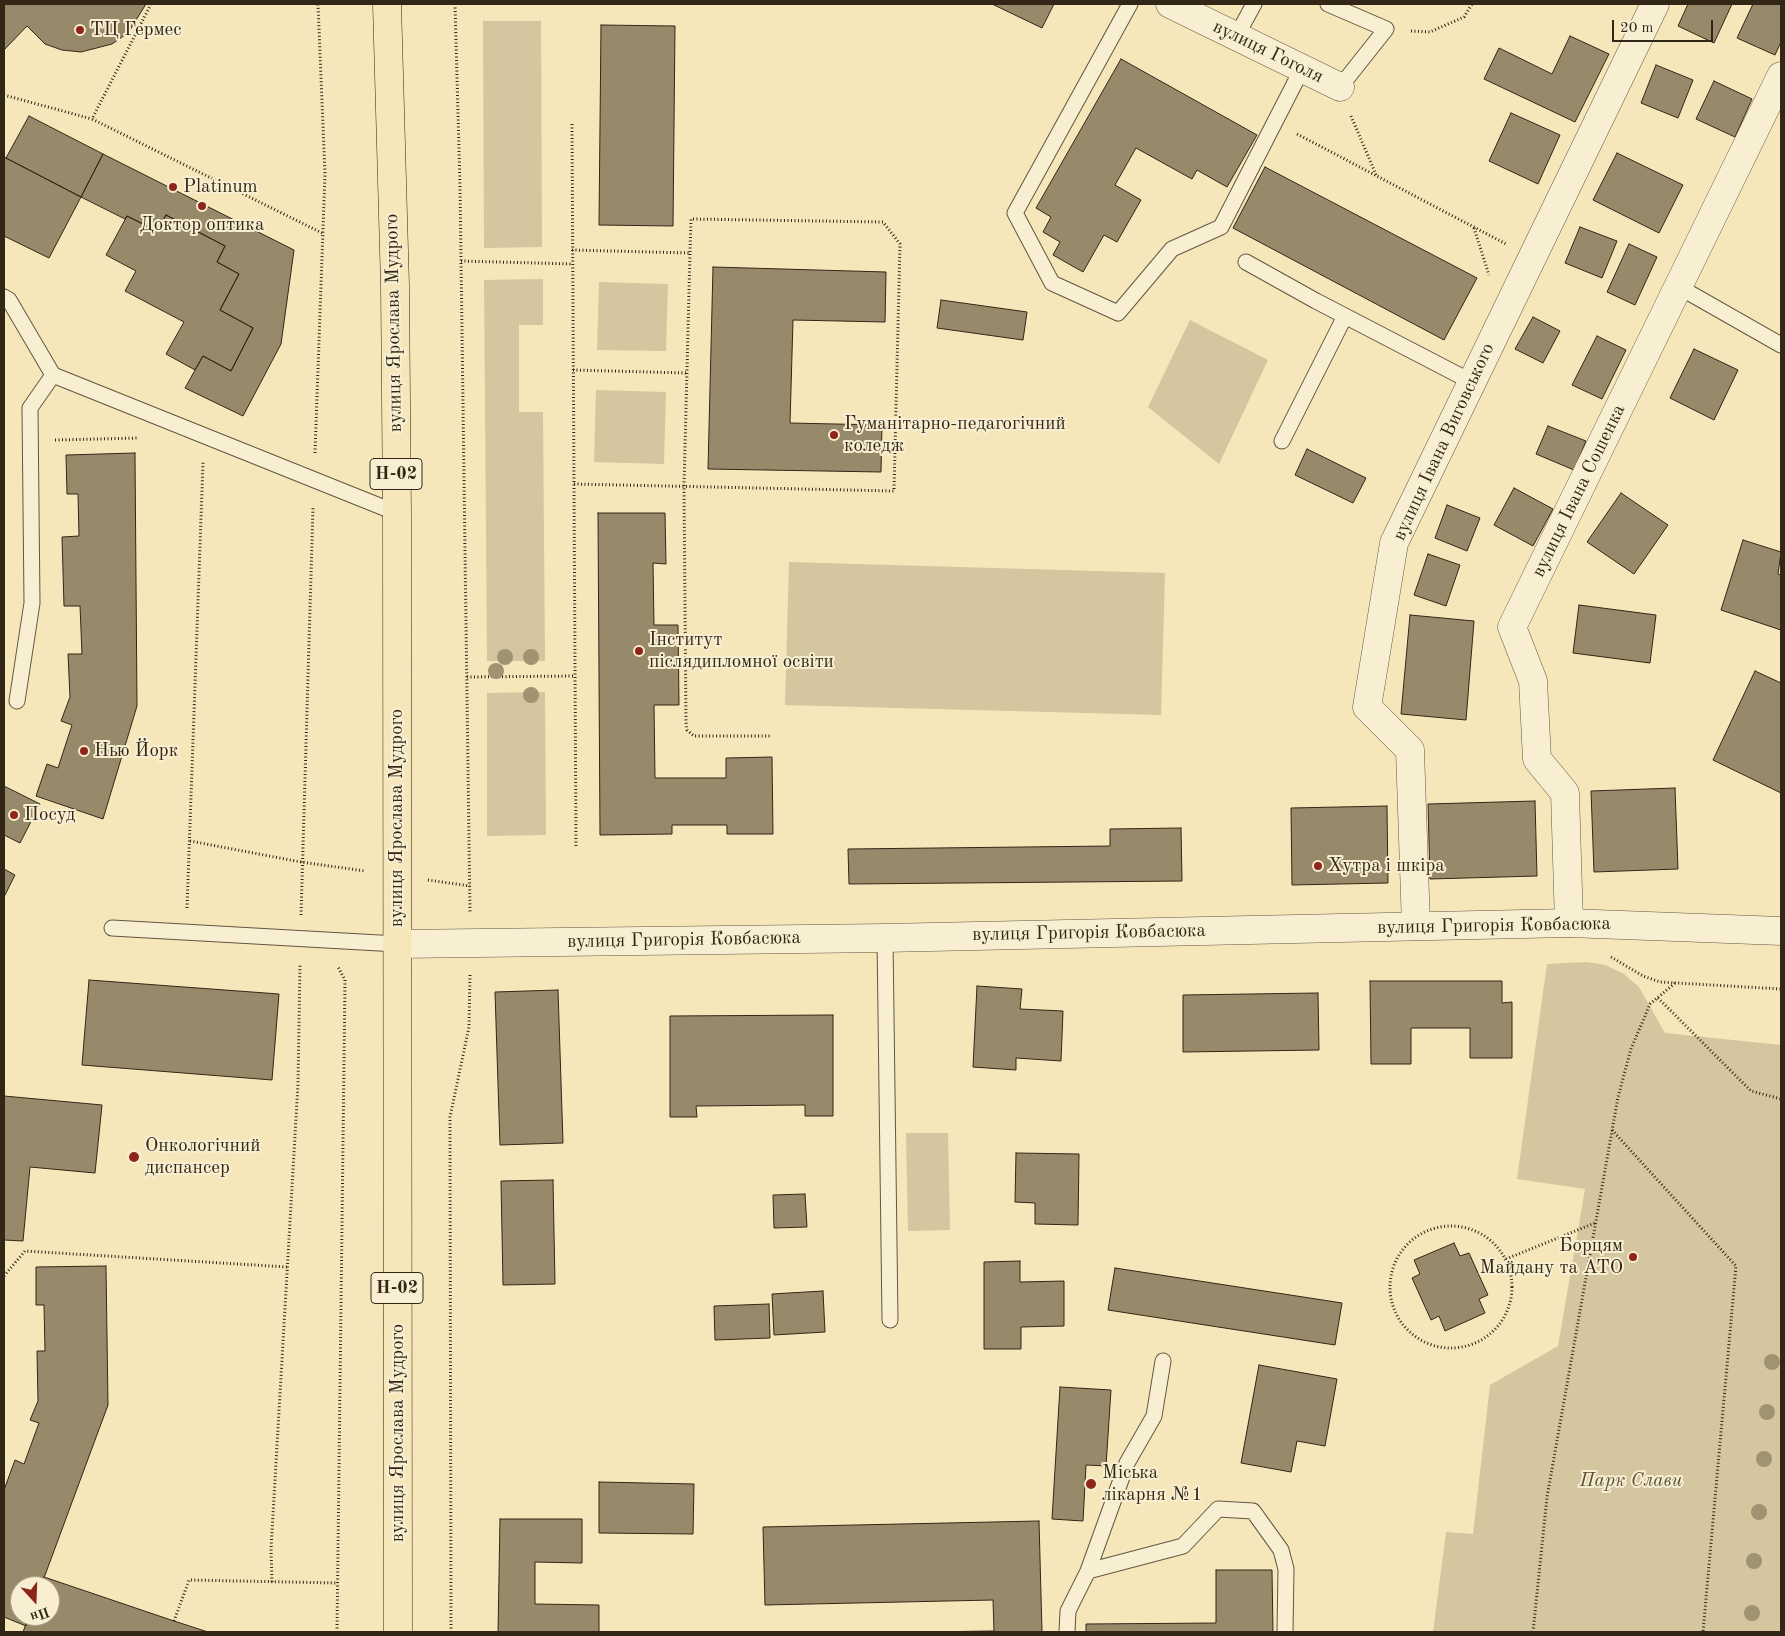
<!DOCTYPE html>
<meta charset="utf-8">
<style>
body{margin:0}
#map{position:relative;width:1785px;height:1636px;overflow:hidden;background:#f5e7ba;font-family:"Old Standard TT",serif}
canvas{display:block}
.frame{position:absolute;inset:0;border:5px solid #322616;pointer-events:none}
.north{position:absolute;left:10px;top:1576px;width:50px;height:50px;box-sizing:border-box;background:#f8efd2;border:1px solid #a99f87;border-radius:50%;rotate:160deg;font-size:14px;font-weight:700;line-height:20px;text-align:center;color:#322616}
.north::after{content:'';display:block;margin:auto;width:18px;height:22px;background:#8f2418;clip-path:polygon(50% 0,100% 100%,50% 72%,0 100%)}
.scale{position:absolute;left:1612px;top:20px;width:101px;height:22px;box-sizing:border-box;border:2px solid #322616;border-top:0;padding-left:6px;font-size:15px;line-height:18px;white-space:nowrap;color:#322616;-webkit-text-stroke:4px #f8efd2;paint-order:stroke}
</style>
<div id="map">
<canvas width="1785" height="1636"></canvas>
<div class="frame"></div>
<div class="north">Пн</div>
<div class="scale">20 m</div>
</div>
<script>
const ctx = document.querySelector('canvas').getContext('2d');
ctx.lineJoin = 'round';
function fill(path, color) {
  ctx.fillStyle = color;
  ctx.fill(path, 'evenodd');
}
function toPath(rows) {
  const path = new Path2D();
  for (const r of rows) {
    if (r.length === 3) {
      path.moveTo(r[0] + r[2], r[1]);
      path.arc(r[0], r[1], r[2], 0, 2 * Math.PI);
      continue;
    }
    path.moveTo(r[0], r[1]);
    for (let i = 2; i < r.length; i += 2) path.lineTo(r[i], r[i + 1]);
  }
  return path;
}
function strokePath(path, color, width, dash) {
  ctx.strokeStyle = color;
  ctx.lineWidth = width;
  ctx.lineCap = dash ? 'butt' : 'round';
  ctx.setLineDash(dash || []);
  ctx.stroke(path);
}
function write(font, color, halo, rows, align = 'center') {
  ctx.font = font + ' "Old Standard TT",serif';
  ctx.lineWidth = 4;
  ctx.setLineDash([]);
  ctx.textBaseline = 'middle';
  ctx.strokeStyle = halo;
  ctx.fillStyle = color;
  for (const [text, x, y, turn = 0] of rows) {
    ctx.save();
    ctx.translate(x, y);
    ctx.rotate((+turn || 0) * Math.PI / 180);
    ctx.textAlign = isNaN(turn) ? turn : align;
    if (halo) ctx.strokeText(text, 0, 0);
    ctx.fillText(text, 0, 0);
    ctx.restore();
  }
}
fill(toPath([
 [483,21,541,21,542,247,484,248],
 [543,279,543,325,519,325,519,412,543,412,545,661,487,661,484,280],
 [599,282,668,284,666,351,597,350],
 [1190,320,1268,360,1219,464,1148,407],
 [596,390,666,392,664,464,594,462],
 [789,562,1165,573,1161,715,785,705],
 [545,692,546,835,487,836,487,693],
 [1587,962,1605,965,1624,974,1639,987,1665,1033,1781,1045,1781,1632,1433,1632,1446,1532,1473,1534,1490,1385,1558,1346,1585,1189,1517,1179,1547,964],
 [906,1133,948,1133,950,1230,908,1231]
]), '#d4c69e');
const building = toPath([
 [4,4,146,4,128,33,112,44,81,52,62,50,45,44,27,26,4,50,4,4],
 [992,4,1054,4,1042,28,992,4],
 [1688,4,1732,4,1714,43,1678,26,1688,4],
 [1753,4,1781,4,1781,42,1775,55,1737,38,1753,4],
 [601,25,675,26,673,226,599,225,601,25],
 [1570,36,1609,54,1575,122,1484,79,1499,48,1552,74,1570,36],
 [1121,59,1257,135,1227,187,1197,170,1192,179,1136,148,1115,185,1141,200,1117,242,1104,235,1083,272,1053,255,1060,242,1043,232,1051,217,1036,208,1121,59],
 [1656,65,1693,80,1678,118,1641,103,1656,65],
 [1714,81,1752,99,1735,137,1696,119,1714,81],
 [1511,113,1560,135,1538,184,1489,161,1511,113],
 [29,116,103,154,81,197,6,158,29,116],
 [1617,153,1683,185,1659,233,1593,200,1617,153],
 [103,154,294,250,281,344,243,416,185,388,203,356,231,371,253,328,220,310,239,274,217,262,225,246,166,215,157,231,127,216,125,219,81,197,103,154],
 [4,157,81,197,49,258,4,236,4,157],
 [1265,167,1477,278,1444,340,1233,228,1265,167],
 [166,215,225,246,217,262,239,274,220,310,253,328,231,371,203,356,195,370,166,354,184,322,125,291,136,271,106,255,127,216,157,231,166,215],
 [1580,227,1617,241,1602,278,1565,263,1580,227],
 [1629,244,1657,257,1635,305,1607,292,1629,244],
 [713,267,886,272,885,322,793,320,790,423,882,425,881,472,708,469,713,267],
 [941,300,1027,312,1023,340,937,328,941,300],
 [1533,317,1560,331,1543,363,1515,349,1533,317],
 [1597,336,1626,350,1602,399,1572,385,1597,336],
 [1694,349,1738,370,1714,420,1670,398,1694,349],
 [1548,426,1586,441,1574,470,1536,454,1548,426],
 [1307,449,1366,478,1353,503,1295,475,1307,449],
 [135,453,137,706,103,819,36,796,47,764,58,768,72,725,61,721,70,697,68,654,82,654,80,606,64,606,62,537,79,536,78,494,67,494,66,455,135,453],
 [1514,488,1553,509,1533,546,1494,525,1514,488],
 [1621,493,1668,525,1634,574,1587,542,1621,493],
 [1447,505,1480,518,1467,551,1435,538,1447,505],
 [598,513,665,513,666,564,653,563,654,625,678,625,679,705,654,705,655,778,726,778,726,758,772,757,773,834,727,834,727,825,672,825,672,834,600,835,598,513],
 [1743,540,1781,552,1778,574,1781,575,1781,630,1721,610,1743,540],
 [1428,554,1460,565,1446,606,1414,595,1428,554],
 [1579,605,1656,615,1650,663,1573,653,1579,605],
 [1410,615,1474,621,1466,720,1401,714,1410,615],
 [1755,671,1781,683,1781,793,1713,760,1755,671],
 [4,786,40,804,20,843,4,835,4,786],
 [1675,788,1678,869,1594,872,1591,791,1675,788],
 [1535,801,1537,876,1430,879,1428,804,1535,801],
 [1387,806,1388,883,1292,885,1291,808,1387,806],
 [1181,828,1182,881,849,884,848,849,1110,846,1110,829,1181,828],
 [4,869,15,875,4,897,4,869],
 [89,980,279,994,272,1080,82,1065,89,980],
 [1370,981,1502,981,1502,1003,1512,1002,1512,1058,1470,1058,1470,1028,1411,1028,1411,1064,1371,1064,1370,981],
 [977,986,1022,989,1020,1009,1063,1011,1061,1061,1016,1058,1016,1070,973,1067,977,986],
 [558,990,563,1143,500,1145,495,992,558,990],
 [1318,993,1319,1050,1183,1052,1183,995,1318,993],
 [833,1015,833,1116,805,1116,805,1105,696,1106,697,1117,670,1117,670,1016,833,1015],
 [4,1096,102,1105,95,1173,30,1167,23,1241,4,1240,4,1096],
 [1016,1153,1079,1154,1078,1225,1035,1224,1035,1203,1015,1202,1016,1153],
 [553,1180,555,1284,503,1285,501,1181,553,1180],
 [805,1194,807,1227,774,1228,773,1195,805,1194],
 [1454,1243,1460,1256,1469,1253,1488,1295,1479,1299,1485,1313,1445,1331,1439,1316,1431,1320,1412,1278,1420,1274,1414,1260,1454,1243],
 [1020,1261,1020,1282,1064,1281,1064,1326,1021,1327,1021,1349,984,1349,984,1262,1020,1261],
 [106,1266,108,1405,41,1586,20,1586,20,1616,29,1616,26,1626,4,1617,4,1490,15,1460,24,1464,39,1423,30,1420,38,1401,37,1351,45,1351,44,1305,36,1305,36,1267,106,1266],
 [1115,1268,1342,1303,1335,1345,1108,1310,1115,1268],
 [823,1291,825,1332,774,1335,772,1294,823,1291],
 [769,1304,770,1338,715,1340,714,1306,769,1304],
 [1259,1365,1337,1379,1325,1446,1297,1441,1291,1472,1241,1463,1259,1365],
 [1060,1387,1111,1390,1106,1466,1086,1465,1083,1521,1052,1519,1060,1387],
 [599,1482,694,1484,693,1534,599,1533,599,1482],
 [500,1519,582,1519,582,1563,535,1562,535,1604,599,1605,599,1632,498,1632,500,1519],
 [1039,1521,1042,1632,920,1632,994,1631,993,1600,765,1605,763,1527,1039,1521],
 [1216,1570,1272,1570,1273,1632,1086,1632,1086,1624,1216,1623,1216,1570],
 [44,1577,174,1621,208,1632,23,1632,29,1616,50,1616,50,1586,41,1586,44,1577]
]);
fill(building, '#978a6b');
strokePath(building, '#322616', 1);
const service = toPath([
 [1130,4,1015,213,1052,283,1118,313,1172,249,1221,227,1302,69],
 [1328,4,1386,29,1340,87],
 [1236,37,1254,4],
 [1246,262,1316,301,1472,382],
 [1679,287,1781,345],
 [4,297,9,300,53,375,397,513],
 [1282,441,1345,316],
 [17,701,32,603,30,408,53,375],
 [112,928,397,944],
 [885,938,890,1320],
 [1088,1571,1127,1463,1154,1416,1163,1361],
 [1067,1632,1068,1611,1088,1571,1183,1546,1218,1509,1253,1511,1281,1550,1286,1569,1285,1632]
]);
const minor = toPath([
 [1170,4,1340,87],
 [1569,923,1565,793,1537,759,1533,681,1512,627,1781,76],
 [1416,926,1410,750,1367,707,1394,543,1655,4]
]);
const tertiary = toPath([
 [397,944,885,938,1569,923,1781,931]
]);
const primary = toPath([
 [387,4,395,286,397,513,398,1632]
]);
strokePath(service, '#63563f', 17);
strokePath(minor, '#63563f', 29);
strokePath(tertiary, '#63563f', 29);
strokePath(primary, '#322616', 29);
strokePath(toPath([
 [151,4,92,119,324,234],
 [455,4,460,186,470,913],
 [1411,31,1430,32,1464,17,1472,4],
 [4,95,92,119],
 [1351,116,1377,177],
 [572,124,576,846],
 [1297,134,1506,244],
 [1474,228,1489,275],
 [572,250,690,253,684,486,686,723,687,730,694,736,770,736],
 [461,261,572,264],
 [573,370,687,373],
 [55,440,139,438],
 [315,453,325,174,318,4],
 [574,484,894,491,900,244,883,222,691,219,690,253],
 [467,677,575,676],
 [190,841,301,862,365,871],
 [428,880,470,886],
 [187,908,203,462],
 [301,915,313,507],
 [1611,957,1643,976,1660,982,1781,989],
 [1658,998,1751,1091,1781,1099],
 [1612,1130,1736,1266,1703,1632],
 [1451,1287,61],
 [1506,1259,1595,1223],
 [4,1276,25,1251,287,1267],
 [272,1582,271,1549,298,1084,300,964],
 [174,1621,189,1580,338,1583],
 [337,1632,345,980,338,967],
 [451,1632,450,1117,469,1027,470,974],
 [1533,1632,1547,1497,1618,1097,1631,1049,1650,1004,1675,983]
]), '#322616', 3, [1, 2.5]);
strokePath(service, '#f8efd2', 15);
strokePath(minor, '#f8efd2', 28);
strokePath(tertiary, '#f8efd2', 28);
strokePath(primary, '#f5e7ba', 28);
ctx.fillStyle = '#a09372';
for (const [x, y] of [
 [505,657],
 [531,657],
 [496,671],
 [531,695],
 [1772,1362],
 [1767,1412],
 [1764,1459],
 [1759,1512],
 [1754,1561],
 [1752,1613]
]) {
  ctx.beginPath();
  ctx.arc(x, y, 8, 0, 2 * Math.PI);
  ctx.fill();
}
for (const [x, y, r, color] of [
 [80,30,5,"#8f2418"],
 [173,187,5,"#8f2418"],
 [202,206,5,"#8f2418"],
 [834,435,5,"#8f2418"],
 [639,651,5,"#8f2418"],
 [84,751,5,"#8f2418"],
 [14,815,5,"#8f2418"],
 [1318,866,5,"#8f2418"],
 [134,1157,6,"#8f2418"],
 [1633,1257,5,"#8f2418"],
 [1091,1484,6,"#8f2418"]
]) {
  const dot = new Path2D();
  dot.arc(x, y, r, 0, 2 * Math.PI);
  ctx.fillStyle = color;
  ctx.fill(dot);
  strokePath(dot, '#f8efd2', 2);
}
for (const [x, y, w] of [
 [396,474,52],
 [397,1288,52]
]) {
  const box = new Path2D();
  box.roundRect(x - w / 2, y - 15.5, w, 31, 4);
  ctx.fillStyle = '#f8efd2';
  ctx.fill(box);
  strokePath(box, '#322616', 1);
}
write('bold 18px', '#322616', null, [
 ["Н-02",396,474],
 ["Н-02",397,1288]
]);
write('19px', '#322616', '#f8efd2', [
 ["ТЦ Гермес",90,30],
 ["Platinum",183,187],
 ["Доктор оптика",202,225,"center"],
 ["Гуманітарно-педагогічний",844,424],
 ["коледж",844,446],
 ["Інститут",649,640],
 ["післядипломної освіти",649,662],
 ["Нью Йорк",94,751],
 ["Посуд",24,815],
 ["Хутра і шкіра",1328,866],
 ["Онкологічний",145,1146],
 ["диспансер",145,1168],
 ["Борцям",1623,1246,"right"],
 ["Майдану та АТО",1623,1268,"right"],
 ["Міська",1102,1473],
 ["лікарня №1",1102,1495]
], 'left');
write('19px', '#322616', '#f8efd2', [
 ["вулиця Гоголя",1268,52,26],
 ["вулиця Ярослава Мудрого",394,323,-91],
 ["вулиця Івана Виговського",1444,442,-65],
 ["вулиця Івана Сошенка",1579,491,-64],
 ["вулиця Ярослава Мудрого",397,818,-90],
 ["вулиця Григорія Ковбасюка",1494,926,-1],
 ["вулиця Григорія Ковбасюка",1089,933,-1],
 ["вулиця Григорія Ковбасюка",684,940,-1],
 ["вулиця Ярослава Мудрого",398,1433,-90]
]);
write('italic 19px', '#5a4e38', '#f8efd2', [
 ["Парк Слави",1631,1481]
]);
</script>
